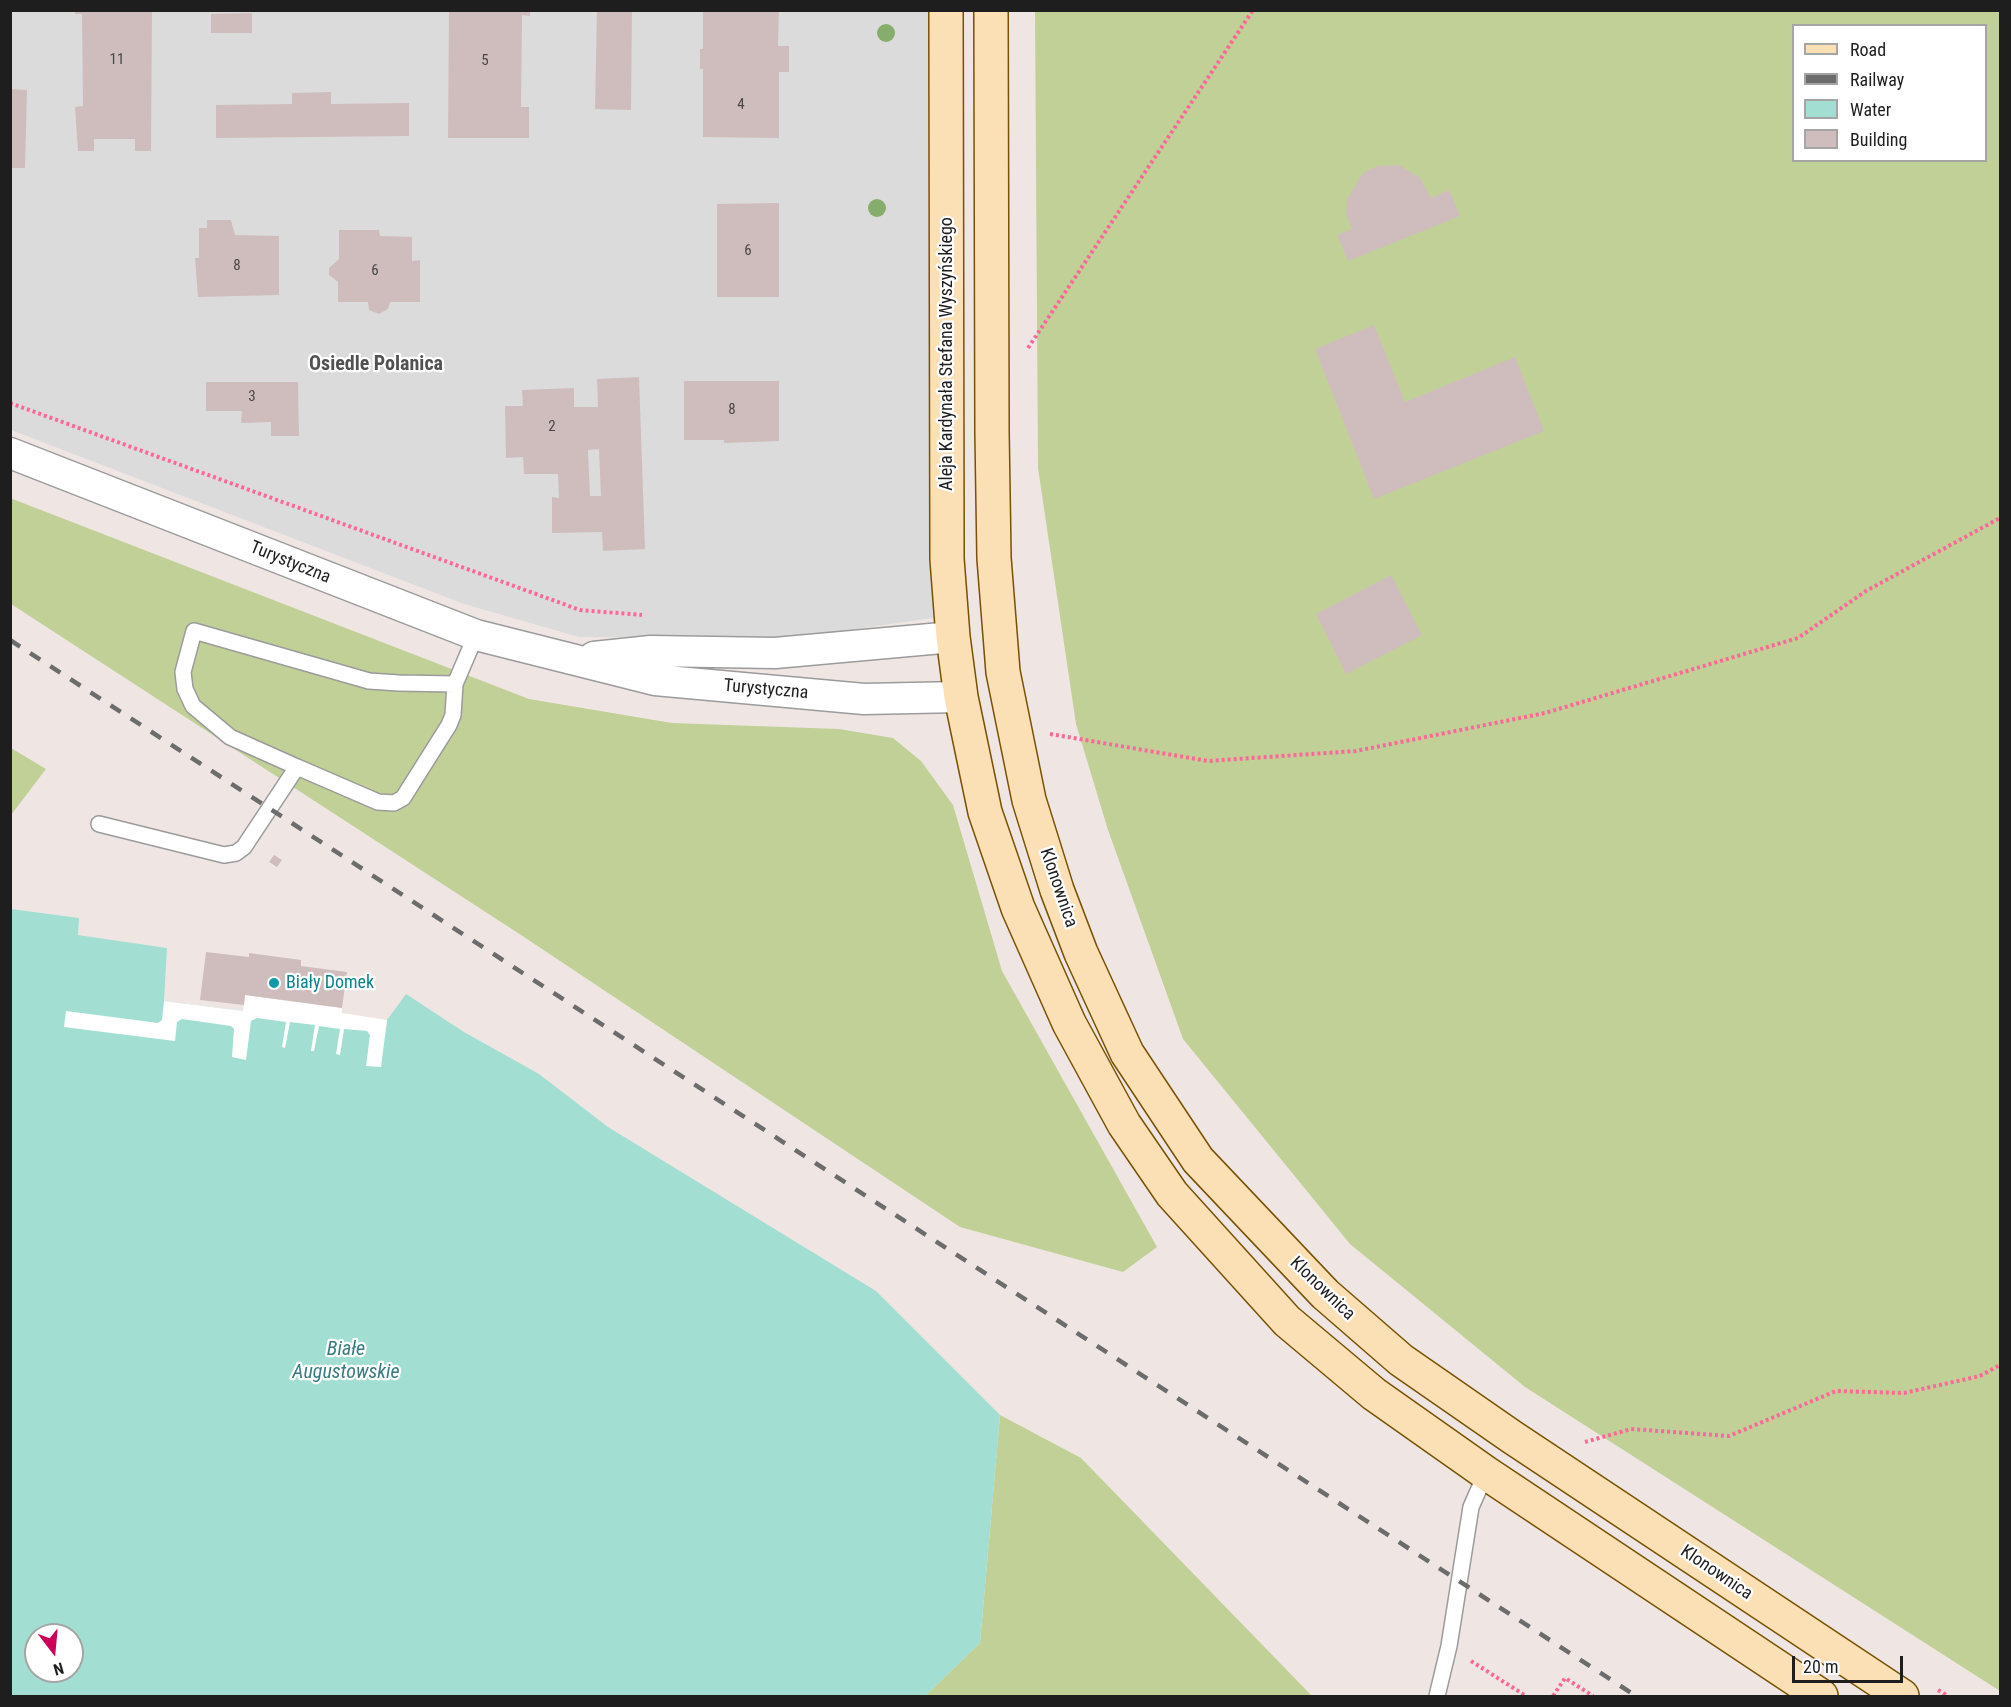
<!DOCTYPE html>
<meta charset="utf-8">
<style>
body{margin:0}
#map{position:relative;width:2011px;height:1707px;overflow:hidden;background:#efe6e4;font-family:"Roboto Condensed",sans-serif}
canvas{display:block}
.frame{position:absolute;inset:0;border:12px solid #1e1e1e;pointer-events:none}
.legend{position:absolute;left:1792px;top:24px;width:195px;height:138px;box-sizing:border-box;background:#fff;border:2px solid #a5a5a5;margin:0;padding:8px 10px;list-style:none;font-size:18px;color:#1e1e1e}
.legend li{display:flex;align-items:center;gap:12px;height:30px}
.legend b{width:30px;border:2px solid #a5a5a5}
.north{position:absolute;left:24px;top:1623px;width:60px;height:60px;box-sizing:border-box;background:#fff;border:2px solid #a5a5a5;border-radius:50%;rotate:164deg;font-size:16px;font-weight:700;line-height:24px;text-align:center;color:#1e1e1e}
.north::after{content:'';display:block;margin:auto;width:21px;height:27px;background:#cc0059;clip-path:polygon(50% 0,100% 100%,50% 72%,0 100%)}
.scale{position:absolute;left:1792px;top:1656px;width:111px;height:27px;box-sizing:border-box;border:3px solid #1e1e1e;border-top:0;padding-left:8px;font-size:18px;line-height:21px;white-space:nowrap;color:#1e1e1e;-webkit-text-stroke:4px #fff;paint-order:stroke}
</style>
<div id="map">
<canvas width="2011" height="1707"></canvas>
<div class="frame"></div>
<ul class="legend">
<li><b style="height:8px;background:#fbe0b6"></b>Road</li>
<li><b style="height:8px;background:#6c6c6c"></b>Railway</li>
<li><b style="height:16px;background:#a3ded2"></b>Water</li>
<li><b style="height:16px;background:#cfbdbd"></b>Building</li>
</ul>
<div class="north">N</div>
<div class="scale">20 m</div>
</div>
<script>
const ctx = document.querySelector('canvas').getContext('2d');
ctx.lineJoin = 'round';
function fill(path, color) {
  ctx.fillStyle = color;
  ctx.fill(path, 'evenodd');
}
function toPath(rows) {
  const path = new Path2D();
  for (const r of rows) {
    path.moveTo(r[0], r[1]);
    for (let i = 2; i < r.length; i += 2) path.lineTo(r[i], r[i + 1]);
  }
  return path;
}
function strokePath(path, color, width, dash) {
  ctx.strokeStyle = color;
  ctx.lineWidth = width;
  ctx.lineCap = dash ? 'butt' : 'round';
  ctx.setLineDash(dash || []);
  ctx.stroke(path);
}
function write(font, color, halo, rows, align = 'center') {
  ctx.font = font + ' "Roboto Condensed",sans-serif';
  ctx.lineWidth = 4.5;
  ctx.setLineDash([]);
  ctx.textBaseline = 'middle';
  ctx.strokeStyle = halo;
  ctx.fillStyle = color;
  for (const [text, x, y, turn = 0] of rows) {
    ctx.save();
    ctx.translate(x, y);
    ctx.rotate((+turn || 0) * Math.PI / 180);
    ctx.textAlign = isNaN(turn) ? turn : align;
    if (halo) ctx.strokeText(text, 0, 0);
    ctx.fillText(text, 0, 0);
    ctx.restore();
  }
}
fill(toPath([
 [10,11,930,11,939,617,788,639,579,637,464,604,11,430]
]), '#dcdbdb');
fill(toPath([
 [1035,11,2000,11,2000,1691,1525,1387,1350,1244,1183,1039,1108,830,1076,724,1038,468],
 [1794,26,1986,26,1986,160,1794,160],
 [10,498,529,699,672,723,839,729,893,738,921,761,953,805,1002,971,1157,1247,1123,1272,960,1227,521,935,11,604],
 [11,748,46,769,11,815],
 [1000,1415,1081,1458,1312,1696,925,1696,980,1643]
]), '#c1d097');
fill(toPath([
 [11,909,79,918,78,935,167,948,164,1001,386,1029,387,1020,406,994,464,1032,539,1074,608,1127,876,1291,1000,1415,980,1643,925,1696,11,1696],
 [36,1635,72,1635,72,1671,36,1671]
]), '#a3ded2');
fill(toPath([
 [245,995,342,1008,342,1013,387,1020,381,1067,366,1066,370,1035,367,1031,344,1029,340,1055,336,1054,340,1029,319,1026,314,1051,311,1051,315,1025,290,1022,285,1048,282,1047,286,1022,257,1018,251,1021,246,1060,232,1057,234,1029,231,1026,182,1019,177,1022,175,1041,64,1027,66,1011,158,1023,162,1020,164,1001,243,1011]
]), '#fff');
fill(toPath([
 [75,10,152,10,151,151,135,151,135,139,94,139,94,151,78,151,75,107,83,106,82,14,75,14],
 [449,10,530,10,530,16,522,15,521,107,529,107,529,138,448,138],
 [597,10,632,10,631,110,595,109],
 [703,10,779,10,778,46,789,46,789,72,779,72,779,138,703,137,703,69,700,69,700,49,703,49],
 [252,13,252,33,211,33,211,14],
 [10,89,27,90,25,168,10,168],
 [331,92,331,104,409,103,409,136,216,138,216,105,292,104,292,93],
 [1399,165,1420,178,1431,198,1449,190,1460,216,1348,261,1337,235,1352,229,1346,214,1347,199,1363,173,1377,166],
 [779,203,779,297,717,297,717,204],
 [207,220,231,220,235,235,279,236,279,295,198,297,195,258,199,258,199,228,207,228],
 [339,230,379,230,380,236,412,237,412,261,420,260,420,302,390,302,388,309,379,314,369,310,368,302,338,302,338,282,329,275,329,268,339,259],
 [1374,325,1405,402,1515,357,1544,431,1374,499,1315,349],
 [639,377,645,549,603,551,602,532,552,533,552,497,559,498,558,474,524,474,523,457,506,458,505,406,523,406,522,390,574,388,574,407,598,407,597,379],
 [599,449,601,496,590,496,588,450],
 [684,381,779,381,779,441,724,443,724,440,684,440],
 [206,382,298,382,299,436,271,436,271,422,241,423,242,411,206,411],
 [1391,575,1422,635,1346,674,1316,614],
 [274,855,282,860,277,867,269,862],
 [206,952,249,957,249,953,301,960,301,966,347,972,342,1008,245,995,244,1005,200,1000]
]), '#cfbdbd');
const lane = toPath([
 [297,767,378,802,394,803,403,798,449,725,453,715,455,684],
 [99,824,224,855,236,853,244,847,297,767,230,737,193,706,185,689,183,672,194,631,369,681,399,683,455,684,476,635],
 [1437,1696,1449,1646,1471,1507,1486,1473]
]);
const street = toPath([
 [10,453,476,635,655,680,864,699,961,697],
 [594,657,651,651,775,653,953,637]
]);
const secondary = toPath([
 [946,10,947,559,953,637,961,697,985,812,1018,908,1069,1023,1124,1124,1172,1194,1287,1321,1374,1394,1486,1473,1821,1696],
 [991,10,992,432,994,558,1003,672,1029,800,1057,890,1081,953,1127,1053,1198,1160,1325,1294,1401,1360,1512,1437,1902,1696]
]);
strokePath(lane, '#9b9b9b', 18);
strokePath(street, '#9b9b9b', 33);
strokePath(secondary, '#785102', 36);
strokePath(toPath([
 [1028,348,1253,10],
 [10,403,580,610,642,615],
 [1050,734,1208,761,1356,751,1545,713,1798,638,1866,591,2000,518],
 [1585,1442,1631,1429,1729,1436,1836,1391,1904,1393,1980,1376,2000,1365],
 [1471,1661,1526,1696],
 [1938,1690,1948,1696],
 [1553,1696,1565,1678,1593,1696]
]), '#fd6799', 4, [3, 3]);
strokePath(lane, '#fff', 15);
strokePath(street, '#fff', 30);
strokePath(secondary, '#fbe0b6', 33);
strokePath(toPath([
 [10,640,1636,1696]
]), '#6c6c6c', 4.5, [12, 12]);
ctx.fillStyle = '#87ad6c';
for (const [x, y] of [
 [886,33],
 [877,208]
]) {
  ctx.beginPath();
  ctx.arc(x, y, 9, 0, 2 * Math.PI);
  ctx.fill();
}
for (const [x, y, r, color] of [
 [274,983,6,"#0f9aa8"]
]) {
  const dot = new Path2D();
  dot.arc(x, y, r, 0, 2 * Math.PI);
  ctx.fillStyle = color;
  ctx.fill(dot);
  strokePath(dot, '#fff', 2);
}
write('15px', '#4a4646', null, [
 ["11",117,60],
 ["5",485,61],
 ["4",741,105],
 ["6",748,251],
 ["8",237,266],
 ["6",375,271],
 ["3",252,397],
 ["8",732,410],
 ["2",552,427]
]);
write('18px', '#1e1e1e', '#fff', [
 ["Aleja Kardynała Stefana Wyszyńskiego",947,354,-90],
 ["Turystyczna",290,563,22],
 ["Turystyczna",766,690,5],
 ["Klonownica",1058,888,71],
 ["Klonownica",1322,1289,44],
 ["Klonownica",1716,1573,34]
]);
write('18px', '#0d838f', '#fff', [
 ["Biały Domek",286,983]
], 'left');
write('bold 20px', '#515151', '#fff', [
 ["Osiedle Polanica",376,365]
]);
write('italic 20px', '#387c80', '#fff', [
 ["Białe",346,1350],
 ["Augustowskie",346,1373]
]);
</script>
